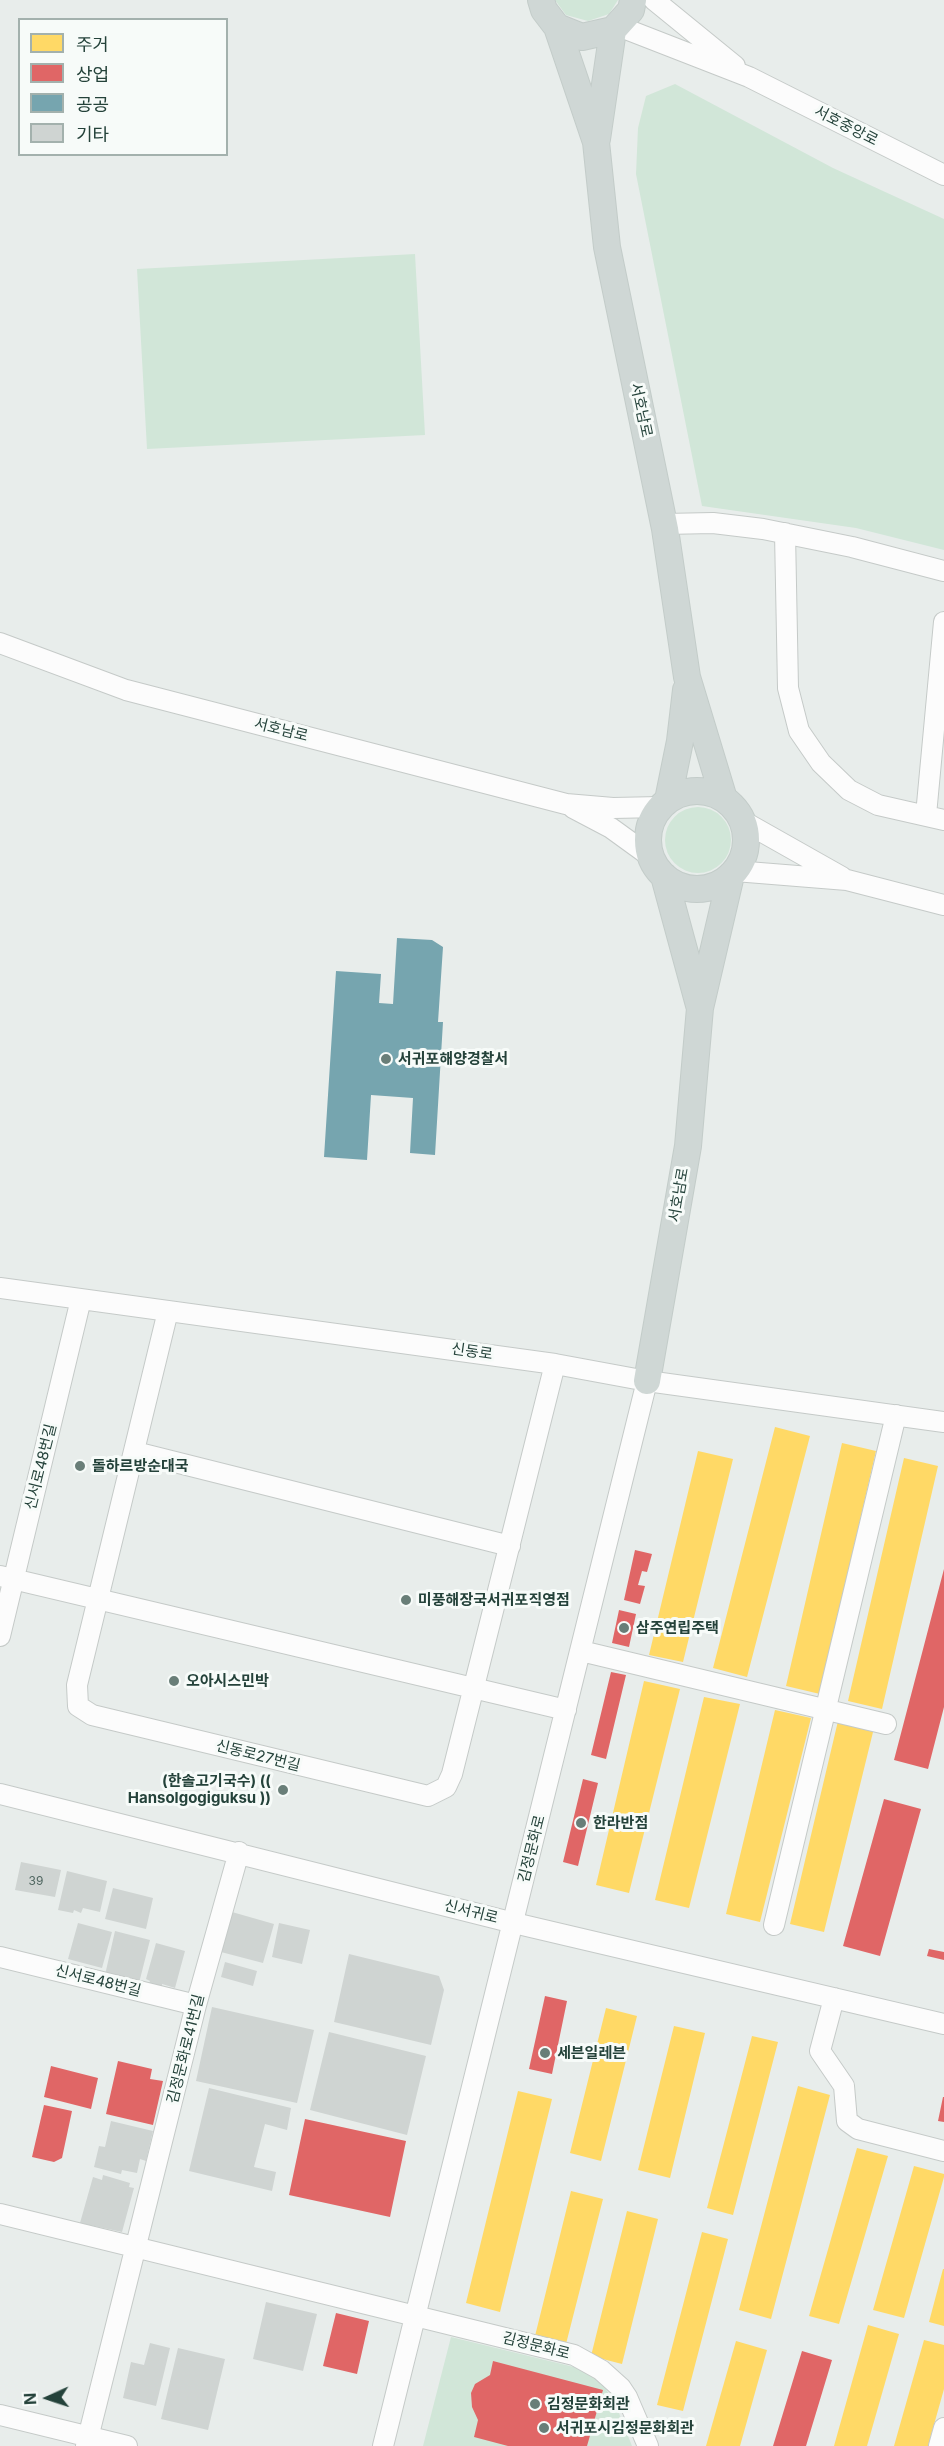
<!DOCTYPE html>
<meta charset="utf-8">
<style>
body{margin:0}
#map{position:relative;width:944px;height:2446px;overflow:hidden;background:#e8edeb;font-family:Inter,"Noto Sans KR",sans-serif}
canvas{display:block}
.legend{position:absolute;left:18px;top:18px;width:210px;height:138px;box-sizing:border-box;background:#f7fbf9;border:2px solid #a3b1ad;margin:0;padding:8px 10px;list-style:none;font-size:18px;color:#24423a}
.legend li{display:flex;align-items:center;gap:12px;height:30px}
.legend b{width:30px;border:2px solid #a3b1ad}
.north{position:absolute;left:18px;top:2368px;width:60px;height:60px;-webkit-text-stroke:4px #f7fbf9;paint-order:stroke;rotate:267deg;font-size:16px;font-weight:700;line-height:24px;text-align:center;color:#24423a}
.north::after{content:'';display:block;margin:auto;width:21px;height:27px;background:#24423a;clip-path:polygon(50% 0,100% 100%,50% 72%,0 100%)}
</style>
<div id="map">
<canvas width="944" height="2446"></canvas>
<ul class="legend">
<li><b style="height:16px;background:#ffd966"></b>주거</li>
<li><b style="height:16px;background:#e06666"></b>상업</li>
<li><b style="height:16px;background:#76a5af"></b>공공</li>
<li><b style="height:16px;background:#cfd4d2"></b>기타</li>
</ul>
<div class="north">N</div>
</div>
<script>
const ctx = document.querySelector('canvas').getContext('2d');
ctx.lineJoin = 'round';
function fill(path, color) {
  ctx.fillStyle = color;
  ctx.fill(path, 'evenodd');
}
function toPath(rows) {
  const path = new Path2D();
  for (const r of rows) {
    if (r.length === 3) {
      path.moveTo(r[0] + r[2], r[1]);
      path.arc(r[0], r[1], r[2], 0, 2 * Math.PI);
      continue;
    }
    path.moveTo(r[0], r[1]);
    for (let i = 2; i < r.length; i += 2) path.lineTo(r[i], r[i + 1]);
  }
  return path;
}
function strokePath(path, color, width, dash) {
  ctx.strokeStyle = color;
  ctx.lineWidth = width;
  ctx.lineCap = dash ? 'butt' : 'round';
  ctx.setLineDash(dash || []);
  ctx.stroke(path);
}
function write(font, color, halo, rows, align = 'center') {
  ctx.font = font + ' Inter,"Noto Sans KR",sans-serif';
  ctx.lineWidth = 6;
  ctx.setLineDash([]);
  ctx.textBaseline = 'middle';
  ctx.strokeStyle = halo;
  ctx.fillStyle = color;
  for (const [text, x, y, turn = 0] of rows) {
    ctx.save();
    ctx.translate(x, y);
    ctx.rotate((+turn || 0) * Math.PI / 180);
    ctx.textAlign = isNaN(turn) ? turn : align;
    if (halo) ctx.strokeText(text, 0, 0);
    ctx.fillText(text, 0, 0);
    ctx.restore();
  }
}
fill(toPath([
 [555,0,618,0,609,14,588,21,566,15],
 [675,84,833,168,944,219,944,550,856,528,702,506,636,174,638,128,646,96],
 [415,254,425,435,147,449,137,269],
 [698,840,33],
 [451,2337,574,2367,601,2382,615,2403,632,2446,423,2446]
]), '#d1e6d8');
fill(toPath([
 [775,1427,810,1436,747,1677,713,1668],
 [842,1443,876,1451,820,1694,786,1686],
 [698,1451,733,1459,683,1662,649,1655],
 [904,1458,938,1466,882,1709,848,1701],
 [644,1681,680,1689,629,1893,596,1885],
 [704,1697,740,1704,689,1908,655,1900],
 [775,1710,811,1718,760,1922,726,1914],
 [838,1721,874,1728,824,1932,790,1924],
 [606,2008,637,2016,601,2161,570,2153],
 [674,2026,705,2033,670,2178,638,2170],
 [752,2036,778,2042,733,2215,707,2208],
 [798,2086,830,2095,771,2319,739,2310],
 [518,2091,552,2099,500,2312,466,2303],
 [857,2148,888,2156,839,2324,809,2316],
 [914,2166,944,2174,944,2177,904,2318,873,2310],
 [571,2191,603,2199,566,2344,535,2336],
 [627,2211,658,2219,622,2364,591,2356],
 [702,2232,728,2239,683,2411,657,2405],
 [943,2269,944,2269,944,2326,929,2322],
 [868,2325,899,2334,867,2446,834,2446],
 [924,2340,944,2345,944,2389,928,2446,894,2446],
 [736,2341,767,2350,740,2446,706,2446]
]), '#ffd966');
fill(toPath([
 [635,1550,652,1554,647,1572,642,1571,638,1585,645,1586,640,1604,624,1600],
 [944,1569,944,1707,928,1769,894,1760],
 [619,1610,636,1614,629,1647,612,1643],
 [611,1672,626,1675,606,1759,591,1755],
 [583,1779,598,1783,578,1866,563,1862],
 [884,1799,921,1809,880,1956,843,1946],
 [929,1949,944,1952,944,1960,927,1956],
 [545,1996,567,2001,552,2074,529,2069],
 [118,2061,152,2069,150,2079,163,2081,153,2125,106,2114],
 [51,2066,98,2078,91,2109,44,2097],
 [943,2097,944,2097,944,2122,938,2121],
 [44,2105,72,2111,62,2158,54,2162,32,2157],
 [305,2119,406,2141,390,2217,289,2195],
 [336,2313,369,2321,357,2374,323,2366],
 [802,2351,832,2360,806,2446,773,2446],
 [493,2361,603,2390,587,2446,508,2446,474,2437,478,2420,472,2407,471,2393,475,2384,490,2375]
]), '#e06666');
fill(toPath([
 [397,938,432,940,443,947,438,1022,443,1022,435,1155,410,1153,413,1098,371,1095,367,1160,324,1157,336,971,381,974,379,1003,393,1004]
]), '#76a5af');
fill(toPath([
 [21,1862,61,1870,55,1897,15,1890],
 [67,1871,107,1881,100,1912,83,1908,81,1913,74,1910,73,1913,58,1910],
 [113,1888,153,1898,146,1929,105,1919],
 [232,1912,274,1924,263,1963,221,1952],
 [78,1923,112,1932,102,1968,68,1959],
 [279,1923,310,1930,302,1964,272,1957],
 [115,1931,150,1940,139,1983,105,1975],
 [156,1943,185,1951,175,1988,162,1984,162,1987,149,1983,150,1981,146,1979],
 [349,1954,439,1976,444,1990,431,2045,334,2022],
 [225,1962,257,1971,253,1986,221,1977],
 [212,2007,314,2030,297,2103,196,2081],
 [329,2032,426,2056,407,2135,310,2110],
 [209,2088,291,2108,287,2130,265,2124,254,2167,276,2172,272,2191,189,2171],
 [111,2121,153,2131,146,2161,140,2159,137,2173,122,2170,121,2174,94,2167,99,2146,105,2147],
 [103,2175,130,2183,129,2187,134,2188,122,2232,80,2223,93,2177,102,2180],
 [266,2302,317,2314,303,2371,253,2359],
 [150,2343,170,2348,156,2406,123,2398,131,2362,144,2365],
 [178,2348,225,2359,208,2430,161,2419]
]), '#cfd4d2');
const minor = toPath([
 [654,0,735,66],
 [618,26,749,77,944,175],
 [664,524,713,523,763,529,852,547,944,571],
 [785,533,788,688,799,731,821,763,849,790,878,805,944,820],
 [0,643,126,690,566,804,613,808,660,807],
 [573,808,611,828,651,857],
 [926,815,944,622],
 [741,820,842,877],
 [735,871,847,880,944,905],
 [0,1288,555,1364,647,1381,944,1422],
 [168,1311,77,1685,78,1706,92,1715,428,1796,446,1787,452,1774,555,1364],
 [135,1452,510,1546],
 [0,1576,566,1710],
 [0,1636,81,1299],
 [581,1651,886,1724],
 [0,1794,514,1923,944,2024],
 [774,1925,896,1415],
 [0,1957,196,2005],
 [834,1998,820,2051,844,2086,847,2121,858,2129,944,2151],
 [0,2214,574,2355,601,2370,621,2388,627,2397,648,2446],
 [0,2415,127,2446],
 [86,2446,196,2005,239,1852],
 [383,2446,647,1381],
 [939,2446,944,2428]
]);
const major = toPath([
 [541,0,544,10,557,27,582,37,613,30,631,10,633,0],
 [557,27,596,142,607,247,665,529,687,677,724,799],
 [597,139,613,30],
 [697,840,49],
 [668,800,680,741,686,690],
 [664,876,699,1005],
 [647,1381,688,1146,700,1008,731,875]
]);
strokePath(minor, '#c5cac8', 22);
strokePath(major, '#c3ccc9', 28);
strokePath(minor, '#fcfcfc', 20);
strokePath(major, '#cfd7d5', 26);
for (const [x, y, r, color] of [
 [386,1059,6,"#697e78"],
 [80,1466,6,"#697e78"],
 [406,1600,6,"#697e78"],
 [624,1628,6,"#697e78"],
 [174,1681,6,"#697e78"],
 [283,1790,6,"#697e78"],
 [581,1823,6,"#697e78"],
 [545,2053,6,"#697e78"],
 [535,2404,6,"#697e78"],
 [544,2428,6,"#697e78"]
]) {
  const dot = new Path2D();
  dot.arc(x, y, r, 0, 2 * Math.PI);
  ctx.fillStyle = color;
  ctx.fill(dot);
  strokePath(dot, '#f7fbf9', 2);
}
write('12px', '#506761', null, [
 ["39",36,1881]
]);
write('15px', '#24423a', '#f7fbf9', [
 ["서호중앙로",846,126,27],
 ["서호남로",641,410,78],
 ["서호남로",281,730,14],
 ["서호남로",679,1195,-80],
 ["신동로",472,1352,8],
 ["신서로48번길",41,1467,-76],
 ["신동로27번길",258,1756,14],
 ["김정문화로",532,1849,-76],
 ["신서귀로",471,1912,14],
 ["신서로48번길",98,1981,14],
 ["김정문화로41번길",186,2049,-76],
 ["김정문화로",536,2346,14]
]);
write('bold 15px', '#24423a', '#f7fbf9', [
 ["서귀포해양경찰서",398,1059],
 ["돌하르방순대국",92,1466],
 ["미풍해장국서귀포직영점",418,1600],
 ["삼주연립주택",636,1628],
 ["오아시스민박",186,1681],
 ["(한솔고기국수) ((",271,1781,"right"],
 ["Hansolgogiguksu ))",271,1798,"right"],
 ["한라반점",593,1823],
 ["세븐일레븐",557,2053],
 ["김정문화회관",547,2404],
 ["서귀포시김정문화회관",556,2428]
], 'left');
</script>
